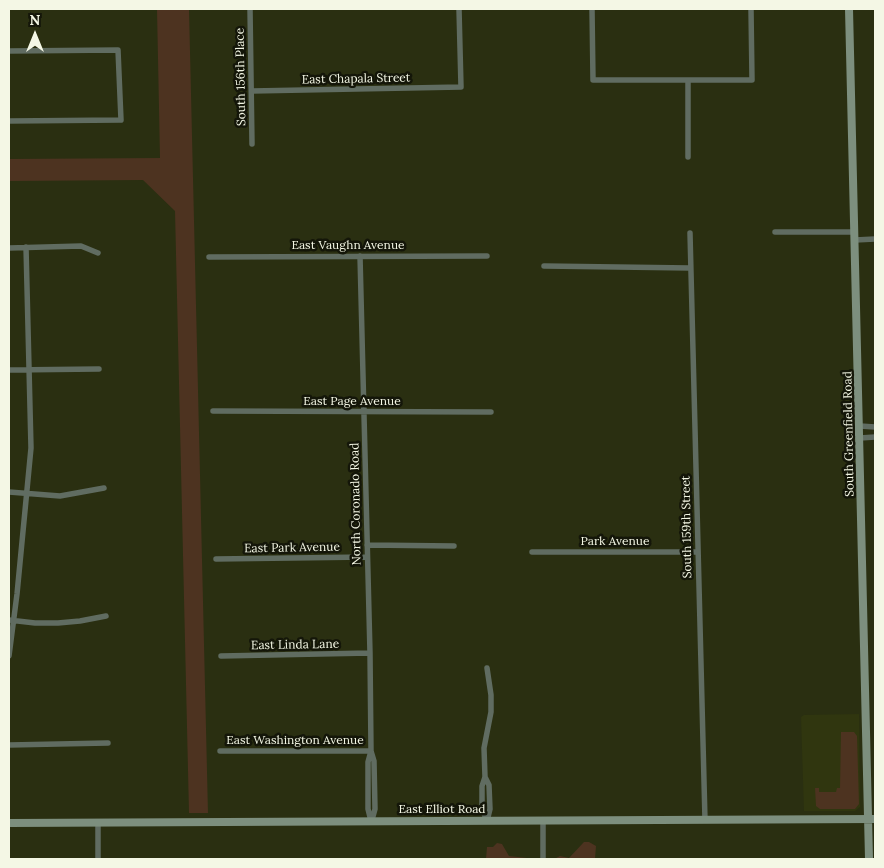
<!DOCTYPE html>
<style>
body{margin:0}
#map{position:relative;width:884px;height:868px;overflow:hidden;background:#2a2f11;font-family:Lora,serif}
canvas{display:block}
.frame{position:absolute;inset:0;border:10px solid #f4f7e5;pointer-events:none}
.north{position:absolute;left:10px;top:10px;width:50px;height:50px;-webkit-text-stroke:4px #141609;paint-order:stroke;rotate:0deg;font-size:14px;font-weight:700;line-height:20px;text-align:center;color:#f4f7e5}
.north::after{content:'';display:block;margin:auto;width:18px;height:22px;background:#f4f7e5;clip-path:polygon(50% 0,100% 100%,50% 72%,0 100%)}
</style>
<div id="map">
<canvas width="884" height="868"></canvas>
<div class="frame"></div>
<div class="north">N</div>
</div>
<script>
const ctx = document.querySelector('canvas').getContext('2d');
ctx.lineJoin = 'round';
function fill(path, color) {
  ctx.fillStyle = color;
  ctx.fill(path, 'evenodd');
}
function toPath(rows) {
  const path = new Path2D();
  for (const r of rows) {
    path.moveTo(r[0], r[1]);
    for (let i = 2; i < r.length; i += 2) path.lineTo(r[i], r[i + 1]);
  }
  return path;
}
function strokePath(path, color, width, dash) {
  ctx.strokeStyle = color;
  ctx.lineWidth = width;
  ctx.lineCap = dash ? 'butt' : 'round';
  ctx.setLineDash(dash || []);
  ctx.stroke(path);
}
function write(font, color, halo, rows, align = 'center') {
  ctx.font = font + ' Lora,serif';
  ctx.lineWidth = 5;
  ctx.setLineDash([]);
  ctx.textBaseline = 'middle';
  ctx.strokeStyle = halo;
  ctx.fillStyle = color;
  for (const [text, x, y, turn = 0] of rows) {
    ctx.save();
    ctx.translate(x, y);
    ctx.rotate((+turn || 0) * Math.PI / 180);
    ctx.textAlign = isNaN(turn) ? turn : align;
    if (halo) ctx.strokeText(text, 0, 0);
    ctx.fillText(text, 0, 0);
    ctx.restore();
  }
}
fill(toPath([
 [859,714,860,807,855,811,804,811,801,717,804,715]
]), '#30360f');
fill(toPath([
 [157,9,189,9,208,813,189,813,175,211,143,180,9,181,9,159,160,158],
 [841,732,854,732,857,736,859,804,855,809,820,809,816,806,815,788,819,788,819,792,836,792,837,788,840,788],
 [584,842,589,842,596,846,595,859,554,859,560,856,569,858],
 [497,843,502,844,509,856,527,858,527,859,486,859,487,847,493,847]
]), '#4d3320');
strokePath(toPath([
 [250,9,252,144],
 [592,9,593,80,752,80,751,9],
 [9,51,118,50,121,120,9,121],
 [688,80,688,157],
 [252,91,461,87,459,9],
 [775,232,855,232],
 [690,233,705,820],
 [855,240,875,239],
 [9,248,81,246,98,253],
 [360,256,370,653,371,751,368,762,368,809,371,821],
 [209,257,487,256],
 [544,266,690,268],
 [9,370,99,369],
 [213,411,491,412],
 [860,426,875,427],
 [860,438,875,437],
 [9,492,60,496,104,488],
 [367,545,454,546],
 [532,552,697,552],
 [216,559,367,557],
 [9,620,35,623,58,623,80,621,106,616],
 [9,656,17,594,31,448,26,247],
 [221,656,370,653],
 [9,745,108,743],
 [220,751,371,751],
 [371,751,374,761,375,809,372,820],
 [485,777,489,785,490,809,487,821],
 [487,821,482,809,482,786,485,777,484,748,491,712,491,695,487,668],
 [543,821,543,859],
 [98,822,98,859]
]), '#606c61', 5.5);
strokePath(toPath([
 [849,9,869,859],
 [9,823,875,819]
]), '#7d8f7e', 8);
write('12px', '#f4f7e5', '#141609', [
 ["South 156th Place",241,77,-91],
 ["East Chapala Street",356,79,-1],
 ["East Vaughn Avenue",348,246],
 ["East Page Avenue",352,402],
 ["South Greenfield Road",849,434,-91],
 ["North Coronado Road",356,504,-91],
 ["South 159th Street",687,527,-91],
 ["Park Avenue",615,542],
 ["East Park Avenue",292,548,-1],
 ["East Linda Lane",295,645,-1],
 ["East Washington Avenue",295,741],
 ["East Elliot Road",442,810]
]);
</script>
